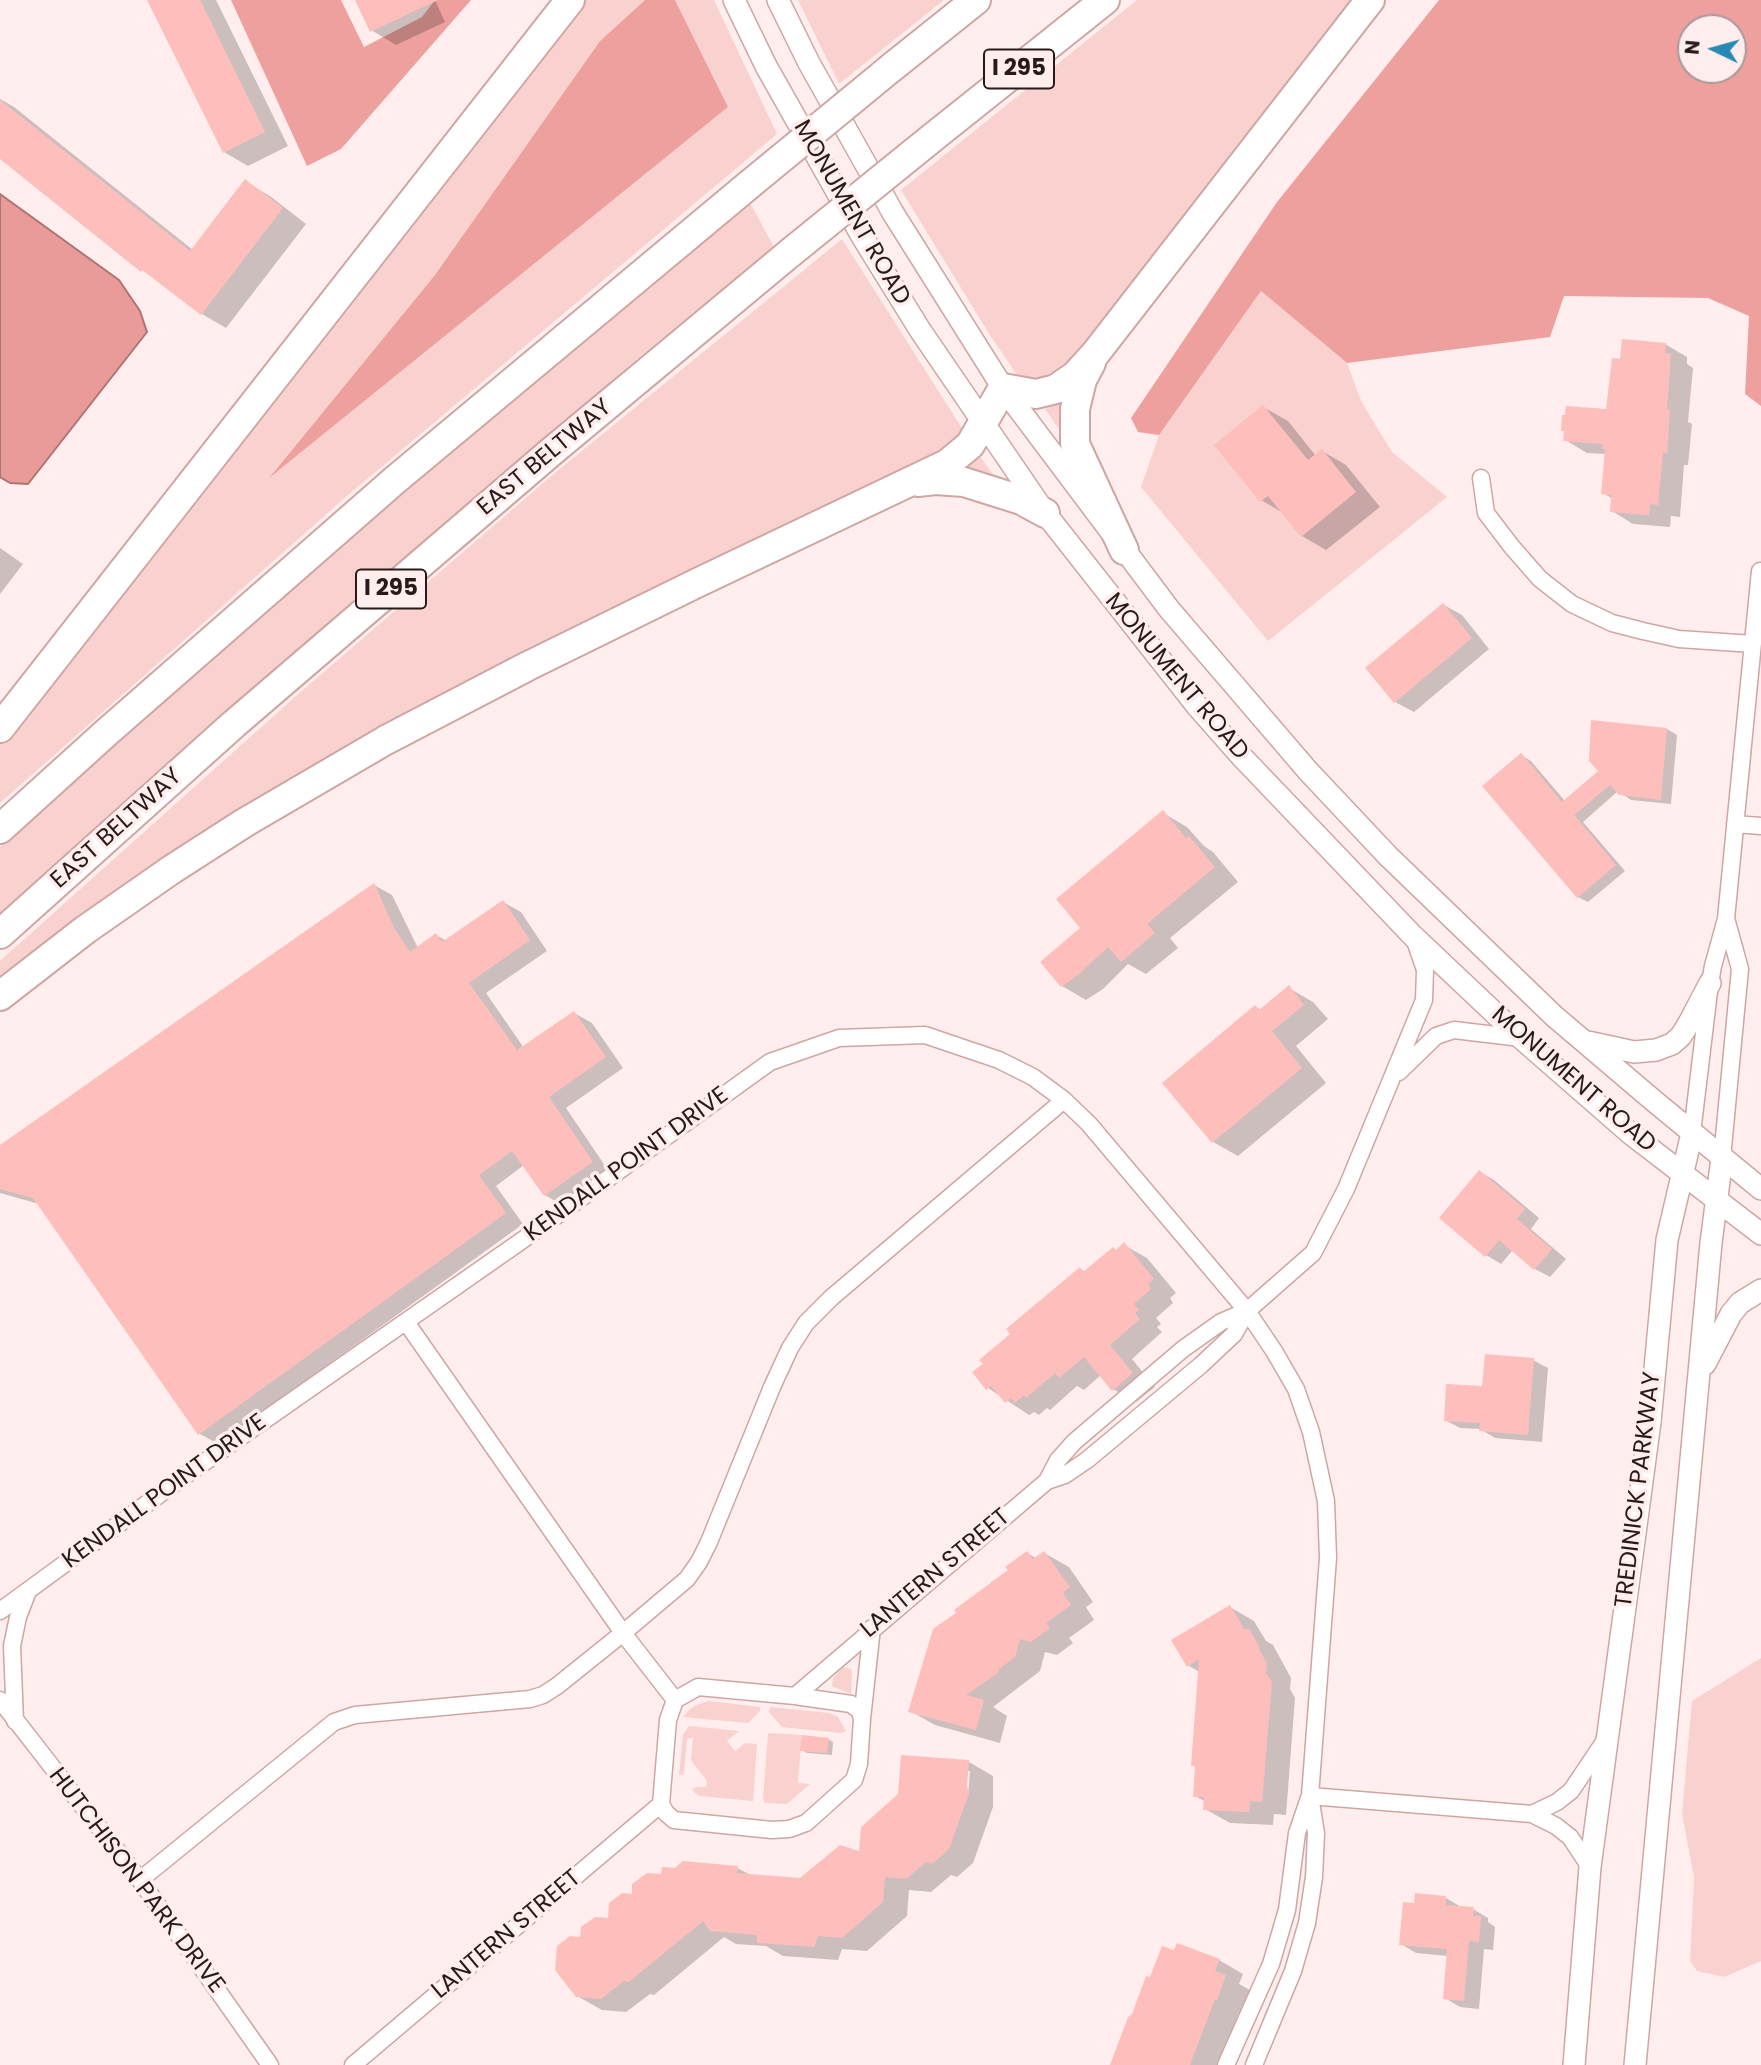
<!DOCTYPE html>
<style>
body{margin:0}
#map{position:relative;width:1761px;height:2065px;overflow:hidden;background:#ffeeed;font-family:Poppins,sans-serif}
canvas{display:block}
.north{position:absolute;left:1677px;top:14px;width:70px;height:70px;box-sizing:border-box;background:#ffeeed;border:2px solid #a99998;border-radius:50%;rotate:275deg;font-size:19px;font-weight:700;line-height:28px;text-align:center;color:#281a19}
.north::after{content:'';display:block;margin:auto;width:24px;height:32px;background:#2689b3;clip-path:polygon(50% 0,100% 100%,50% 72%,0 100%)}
</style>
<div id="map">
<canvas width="1761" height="2065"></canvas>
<div class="north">N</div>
</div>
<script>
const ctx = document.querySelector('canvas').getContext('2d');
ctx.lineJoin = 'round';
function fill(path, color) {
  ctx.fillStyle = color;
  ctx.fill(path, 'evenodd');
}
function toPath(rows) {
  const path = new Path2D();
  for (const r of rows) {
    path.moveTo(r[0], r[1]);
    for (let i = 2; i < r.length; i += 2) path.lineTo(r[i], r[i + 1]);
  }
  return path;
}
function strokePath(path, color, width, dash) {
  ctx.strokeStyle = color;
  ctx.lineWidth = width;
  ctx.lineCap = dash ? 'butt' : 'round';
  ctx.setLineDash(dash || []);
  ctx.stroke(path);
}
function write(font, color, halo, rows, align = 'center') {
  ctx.font = font + ' Poppins,sans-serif';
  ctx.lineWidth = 7;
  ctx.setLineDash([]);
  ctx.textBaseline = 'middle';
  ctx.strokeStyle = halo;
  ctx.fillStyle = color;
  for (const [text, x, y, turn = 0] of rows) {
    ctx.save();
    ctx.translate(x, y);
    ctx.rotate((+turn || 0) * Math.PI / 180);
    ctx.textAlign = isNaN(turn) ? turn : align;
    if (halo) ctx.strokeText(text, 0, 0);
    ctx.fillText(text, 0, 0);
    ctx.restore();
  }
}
fill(toPath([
 [582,0,645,0,600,41,435,275,272,474,728,107,675,0,714,0,777,134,348,495,0,803,0,742],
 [798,0,944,0,839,84],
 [1137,0,1360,0,1113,317,1057,377,1024,382,1017,375,991,337,901,190],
 [750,203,774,247,638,358,218,722,0,916,0,847,222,645,598,325],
 [842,239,965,433,953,448,547,650,0,985,0,961,296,696,556,472],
 [1261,291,1347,363,1362,403,1392,452,1447,497,1268,641,1141,487,1159,435],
 [1063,401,1062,432,1061,432,1045,409],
 [979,455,994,476,993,477,963,470,964,467],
 [1761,1658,1761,1961,1724,1977,1697,1971,1690,1961,1694,1877,1682,1814,1692,1701],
 [843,1667,851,1669,852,1672,851,1694,832,1686,833,1678],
 [709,1701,760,1707,760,1711,748,1723,683,1717,689,1710,696,1705],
 [770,1707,829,1713,838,1717,846,1731,841,1733,782,1727,769,1712],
 [689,1726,739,1731,727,1741,735,1751,745,1743,757,1744,753,1801,700,1796,695,1793,692,1789,697,1787,706,1787,707,1781,691,1760,693,1738,687,1739,684,1772,683,1775,679,1775,683,1734],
 [768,1733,802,1735,798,1783,810,1784,787,1804,765,1803,763,1799]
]), '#f9d1cf');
fill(toPath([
 [231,0,341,0,364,47,422,17,435,0,471,0,341,149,307,166],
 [645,0,675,0,728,107,269,478,435,275,600,41],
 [1439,0,1761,0,1761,406,1745,394,1749,316,1708,298,1564,296,1550,337,1347,363,1261,291,1159,435,1138,432,1131,418,1277,202],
 [1691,28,1733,28,1733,70,1691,70]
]), '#eda09d');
const water = toPath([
 [0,194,119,280,140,311,147,332,28,484,10,483,0,477,0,194]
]);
fill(water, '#e89b99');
strokePath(water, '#ae7473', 2);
fill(toPath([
 [149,0,216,0,288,146,248,166,224,152],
 [357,0,435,0,445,22,396,45,371,30],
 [0,99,14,107,193,250,246,182,270,196,306,224,226,328,202,314,158,279,142,270,0,157],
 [1665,344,1687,357,1687,364,1693,368,1688,422,1692,424,1688,465,1684,465,1680,517,1671,516,1670,527,1633,524,1612,511,1613,499,1603,493,1607,454,1587,453,1565,440,1607,411,1621,361],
 [1263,407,1288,421,1316,456,1322,451,1346,465,1380,507,1326,550,1302,536,1285,514,1261,500],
 [0,548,23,564,0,594],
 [1444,605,1462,615,1489,649,1414,712,1395,702],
 [1667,729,1677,735,1671,804,1631,800,1618,791,1583,822,1625,871,1588,902,1578,897,1521,755,1531,761,1565,801],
 [1163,813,1187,827,1204,846,1213,852,1238,882,1170,938,1178,948,1146,974,1128,964,1103,989,1086,1000,1062,986],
 [374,885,392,895,418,948,436,935,447,941,503,902,521,912,547,951,486,993,524,1048,574,1013,592,1023,623,1068,566,1108,610,1173,563,1206,545,1195,524,1165,496,1186,523,1224,218,1444,200,1434,39,1204,0,1193,0,1147],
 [1289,988,1313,1002,1328,1019,1296,1046,1326,1083,1238,1156,1213,1142,1164,1083,1256,1007,1261,1010],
 [1480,1172,1494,1180,1539,1218,1531,1229,1566,1259,1550,1277,1535,1269,1513,1250,1501,1264,1486,1255],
 [1124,1245,1147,1258,1176,1293,1170,1298,1173,1303,1156,1318,1161,1324,1157,1327,1162,1332,1132,1359,1155,1387,1136,1402,1113,1389,1101,1375,1084,1390,1077,1386,1050,1410,1047,1408,1039,1415,1034,1412,1029,1415,988,1388,1012,1334,1080,1269,1085,1272],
 [1533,1360,1548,1368,1542,1442,1495,1438,1480,1429,1460,1428,1445,1420,1483,1388],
 [1027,1553,1036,1558,1044,1553,1069,1567,1093,1602,1086,1607,1094,1620,1069,1638,1073,1643,1057,1655,1045,1652,1040,1671,993,1707,1007,1716,1000,1743,935,1725,910,1711,1010,1571],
 [1230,1607,1254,1621,1266,1641,1273,1645,1291,1678,1290,1689,1295,1698,1286,1815,1274,1814,1273,1825,1230,1823,1205,1809,1206,1802,1195,1796,1196,1767,1193,1765,1200,1672,1189,1666],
 [828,1739,833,1742,832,1755,807,1753,802,1750],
 [969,1762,993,1776,993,1807,973,1863,957,1877,951,1875,931,1892,909,1890,907,1916,867,1951,842,1949,838,1960,783,1956,766,1946,736,1944,724,1937,654,1995,650,1994,626,2012,602,2010,577,1996,582,1938,609,1920,633,1895,663,1876,737,1868,753,1876,801,1880,860,1853],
 [967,1771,970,1771,968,1795,965,1795],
 [1446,1898,1461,1907,1473,1909,1488,1918,1488,1922,1495,1927,1493,1950,1484,1949,1479,2009,1460,2007,1445,1998,1448,1956,1416,1953,1401,1944,1415,1905],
 [1219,1960,1243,1974,1239,1984,1250,1990,1242,2013,1239,2012,1220,2065,1112,2065]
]), '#0003');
fill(toPath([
 [147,0,200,0,265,132,223,153],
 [355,0,438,0,370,32],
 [0,100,190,251,245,179,283,208,201,315,142,270,141,272,0,159],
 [1622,339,1666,343,1665,353,1671,354,1667,409,1670,410,1667,453,1663,453,1658,505,1650,504,1649,515,1610,512,1611,495,1601,494,1605,449,1602,449,1603,444,1563,441,1564,431,1561,431,1562,415,1565,415,1566,406,1606,409,1612,358,1620,359],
 [1263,405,1308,460,1322,449,1356,492,1301,537,1268,496,1260,502,1214,445],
 [1443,603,1472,638,1394,703,1365,668],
 [1591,720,1667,728,1661,800,1619,795,1610,785,1574,815,1616,865,1577,898,1482,786,1521,753,1562,802,1598,771,1589,761],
 [1163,810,1186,838,1189,836,1215,867,1147,924,1155,933,1121,962,1108,947,1078,975,1061,987,1040,962,1080,928,1056,899],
 [374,883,394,928,410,952,436,933,442,942,503,900,530,940,469,983,517,1050,574,1011,606,1057,549,1097,593,1162,544,1196,512,1151,479,1175,506,1213,198,1435,33,1198,0,1189,0,1145],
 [1289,985,1304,1005,1272,1031,1302,1068,1212,1143,1162,1083,1255,1005,1259,1010],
 [1479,1170,1525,1209,1517,1219,1552,1249,1534,1270,1499,1240,1485,1257,1439,1218],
 [1124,1242,1154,1279,1148,1284,1151,1289,1134,1304,1139,1310,1135,1313,1140,1319,1110,1345,1133,1373,1112,1391,1084,1357,1059,1378,1055,1373,1026,1398,1024,1395,1015,1403,1011,1398,1005,1403,991,1386,986,1390,972,1372,983,1364,979,1360,1010,1334,1006,1329,1080,1267,1083,1272,1113,1247,1116,1250],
 [1485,1354,1534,1358,1528,1435,1479,1431,1480,1423,1444,1421,1446,1384,1482,1386],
 [1027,1551,1033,1559,1044,1551,1070,1587,1063,1593,1071,1605,1046,1623,1050,1628,1031,1642,1020,1639,1015,1657,998,1670,999,1672,966,1695,984,1700,976,1730,908,1712,933,1629,956,1613,954,1610,1008,1570,1005,1567],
 [1230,1605,1244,1629,1249,1629,1259,1646,1259,1650,1267,1663,1266,1673,1272,1682,1262,1802,1250,1801,1249,1812,1203,1810,1204,1797,1193,1797,1195,1766,1191,1766,1199,1659,1187,1667,1171,1640],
 [802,1735,829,1738,827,1753,800,1751],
 [901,1755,969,1760,967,1786,969,1793,949,1849,932,1864,926,1862,906,1879,885,1877,883,1902,842,1938,818,1936,814,1947,757,1943,757,1935,710,1931,703,1921,629,1982,624,1981,601,1999,576,1997,555,1970,557,1946,570,1936,580,1937,581,1927,595,1917,608,1918,609,1903,622,1893,632,1894,632,1884,647,1873,661,1874,662,1867,675,1868,683,1861,738,1866,737,1873,800,1878,840,1845,859,1851,861,1827,898,1794],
 [1415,1893,1446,1896,1446,1905,1474,1907,1473,1916,1481,1916,1479,1942,1469,1941,1464,2001,1443,1999,1447,1949,1399,1945,1403,1902,1414,1903],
 [1177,1943,1220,1959,1215,1971,1226,1975,1217,2000,1215,1999,1190,2065,1110,2065,1128,2017,1132,2014,1146,1976,1150,1977,1162,1946,1174,1950]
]), '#febebb');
const street = toPath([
 [1481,478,1486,513,1512,547,1540,579,1572,604,1612,623,1643,631,1679,639,1753,644],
 [1735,824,1761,826],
 [1399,1072,1436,1036,1454,1030,1521,1038],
 [1692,1133,1710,983,1713,966,1726,919,1760,571],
 [1722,1158,1740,969,1727,922],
 [406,1322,623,1633,675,1700],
 [1047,1481,1065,1475,1087,1460,1201,1365,1234,1334,1247,1311,1313,1253,1346,1189,1424,1000,1425,970,1414,938],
 [0,1611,186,1475,524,1239,770,1062,839,1038,925,1035,999,1060,1033,1077,1064,1100,1089,1124,1247,1311,1274,1351,1296,1389,1311,1432,1326,1501,1328,1558,1310,1796,1316,1833,1314,1877,1307,1923,1293,1971,1254,2065],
 [698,1687,795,1696,851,1704,860,1711,862,1719,859,1764,854,1780,806,1823,789,1829,772,1830,674,1820,666,1813,661,1804,668,1720,675,1700,698,1687],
 [795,1696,1047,1481,1058,1460,1074,1442,1183,1349,1221,1322,1247,1311],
 [0,1700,140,1880,270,2065],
 [862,1719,872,1628],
 [15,1721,12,1646,18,1617,28,1591],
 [1310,1796,1532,1814,1556,1826,1570,1837,1590,1867],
 [1532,1814,1557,1802,1571,1791,1606,1739],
 [140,1880,334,1722,355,1715,530,1699,543,1695,557,1686,623,1633,687,1579,699,1562,709,1542,772,1387,790,1348,806,1323,831,1298,1064,1100],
 [353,2065,661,1804],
 [1226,2065,1271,1964,1287,1910,1297,1833,1309,1798]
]);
const secondary = toPath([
 [734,0,766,66,863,238,920,330,1045,513,1197,706,1242,757,1413,936,1521,1038,1631,1134,1761,1234],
 [778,0,809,63,893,213,1003,388,1169,609,1308,771,1388,856,1554,1016,1654,1101,1761,1189],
 [1588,1042,1634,1052,1656,1050,1672,1044,1681,1036,1689,1023,1710,983],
 [1705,1364,1731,1314,1740,1303,1761,1290],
 [1574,2065,1590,1867,1650,1422,1667,1240,1692,1133],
 [1635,2065,1711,1243,1722,1158]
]);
const highway = toPath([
 [891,68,976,0],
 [932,138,1105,0],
 [1091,363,1082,380,1075,409,1075,444,1124,550],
 [918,482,935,480,964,482,1021,500,1045,513],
 [0,728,570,0],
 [0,829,107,732,395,480,750,184],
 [0,934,234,724,551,452,790,253],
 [0,996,85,930,171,870,244,823,386,740,528,666,697,583,947,464,970,445,1003,388,1036,394,1056,389,1076,375,1095,354,1370,0]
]);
strokePath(street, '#cea6a4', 19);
strokePath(secondary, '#cea6a4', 24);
strokePath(highway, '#cea6a4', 32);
strokePath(street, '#fff', 16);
strokePath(secondary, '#fff', 21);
strokePath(highway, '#fff', 28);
const highwayBridge = toPath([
 [750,184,891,68],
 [790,253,932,138]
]);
strokePath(highwayBridge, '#cea6a4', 32, []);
strokePath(highwayBridge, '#fff', 28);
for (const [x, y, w] of [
 [1019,69,70],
 [391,589,70]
]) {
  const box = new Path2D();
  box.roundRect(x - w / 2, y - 19.5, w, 39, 5);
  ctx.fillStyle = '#ffeeed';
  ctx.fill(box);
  strokePath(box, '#281a19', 2);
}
write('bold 23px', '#281a19', null, [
 ["I 295",1019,69],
 ["I 295",391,589]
]);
write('24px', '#281a19', '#ffeeed', [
 ["MONUMENT ROAD",851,213,60],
 ["EAST BELTWAY",545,458,-40],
 ["MONUMENT ROAD",1176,677,50],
 ["EAST BELTWAY",117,829,-42],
 ["MONUMENT ROAD",1573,1080,41],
 ["KENDALL POINT DRIVE",627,1165,-36],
 ["TREDINICK PARKWAY",1639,1490,-83],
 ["KENDALL POINT DRIVE",165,1492,-36],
 ["LANTERN STREET",936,1574,-40],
 ["HUTCHISON PARK DRIVE",136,1881,53],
 ["LANTERN STREET",507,1935,-40]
]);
</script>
